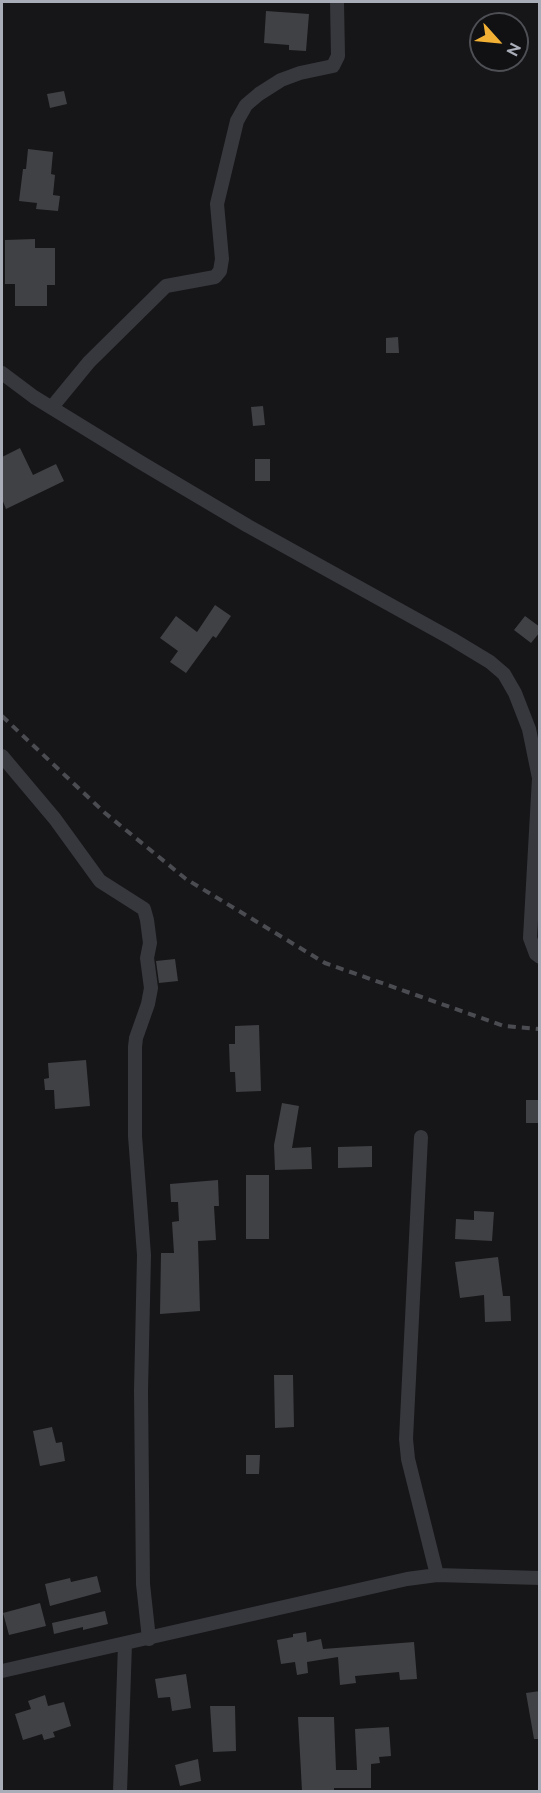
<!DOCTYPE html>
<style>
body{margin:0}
#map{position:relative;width:541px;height:1793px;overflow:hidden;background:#161618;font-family:Raleway,sans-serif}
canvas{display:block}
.frame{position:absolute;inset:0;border:3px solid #a8adb8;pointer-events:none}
.north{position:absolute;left:469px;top:12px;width:60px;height:60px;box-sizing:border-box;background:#111113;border:2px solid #4d4f55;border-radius:50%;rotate:117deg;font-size:16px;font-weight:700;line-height:24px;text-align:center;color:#a8adb8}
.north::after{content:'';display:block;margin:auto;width:21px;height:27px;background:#f2b134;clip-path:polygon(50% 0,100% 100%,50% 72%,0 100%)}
</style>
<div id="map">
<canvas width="541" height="1793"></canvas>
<div class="frame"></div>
<div class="north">N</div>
</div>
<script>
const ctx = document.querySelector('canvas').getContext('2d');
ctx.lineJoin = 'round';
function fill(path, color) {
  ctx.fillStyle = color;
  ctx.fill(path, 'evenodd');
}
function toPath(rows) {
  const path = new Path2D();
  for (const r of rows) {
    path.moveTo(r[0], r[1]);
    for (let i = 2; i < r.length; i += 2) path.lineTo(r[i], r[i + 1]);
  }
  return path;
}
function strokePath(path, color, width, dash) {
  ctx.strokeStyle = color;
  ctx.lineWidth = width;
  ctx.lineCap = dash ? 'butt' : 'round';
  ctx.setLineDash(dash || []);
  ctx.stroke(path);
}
fill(toPath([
 [266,11,309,14,306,51,289,50,289,45,264,43],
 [64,91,67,104,50,108,47,94],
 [28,149,53,152,51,174,55,175,53,195,60,196,58,211,36,209,37,203,19,201,23,169,26,169],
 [35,239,35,248,55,248,55,285,47,285,47,306,15,306,15,284,5,284,5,240],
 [398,337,399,353,386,353,386,338],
 [263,406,265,425,253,426,251,407],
 [20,448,33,475,56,464,64,481,6,509,2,499,2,457],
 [255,459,270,459,270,481,255,481],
 [215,605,231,616,216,638,213,636,186,673,170,662,178,651,160,638,176,616,197,632],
 [525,616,540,627,540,632,531,643,514,630],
 [175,959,178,981,159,983,156,961],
 [259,1025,261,1091,236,1092,235,1072,230,1072,229,1044,235,1044,235,1026],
 [86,1060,90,1106,55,1109,54,1090,45,1090,44,1079,49,1078,48,1063],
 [526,1100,540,1100,540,1123,526,1123],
 [282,1103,299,1106,292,1148,311,1147,312,1169,275,1170,274,1145],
 [372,1146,372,1167,338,1168,338,1147],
 [246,1175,269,1175,269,1239,246,1239],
 [218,1180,219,1206,214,1206,216,1240,198,1241,200,1311,160,1314,161,1253,174,1253,172,1222,179,1221,178,1202,171,1202,170,1184],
 [474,1211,494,1212,492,1241,455,1239,456,1219,474,1220],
 [498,1257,503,1296,510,1296,511,1321,485,1322,484,1295,460,1298,455,1262],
 [274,1375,293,1375,294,1427,275,1428],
 [52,1427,56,1443,62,1442,65,1461,40,1466,33,1431],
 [246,1455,260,1455,259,1474,246,1474],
 [97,1576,101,1592,50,1606,45,1584,70,1578,71,1582],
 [40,1603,46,1626,9,1635,3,1613],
 [105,1611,108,1624,83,1630,83,1627,54,1634,52,1623],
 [306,1632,307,1642,321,1639,323,1649,414,1642,417,1679,400,1680,399,1672,355,1676,356,1683,340,1685,338,1657,307,1662,308,1673,297,1675,295,1662,281,1664,277,1640,293,1637,293,1634],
 [186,1674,191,1708,172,1711,170,1697,158,1698,155,1679],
 [540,1691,540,1739,534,1739,526,1693],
 [45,1695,48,1706,64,1702,71,1726,53,1732,55,1737,44,1740,42,1734,23,1740,15,1714,31,1709,28,1701],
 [210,1706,235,1706,236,1751,213,1752],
 [298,1717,334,1717,336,1770,357,1770,355,1729,389,1727,391,1756,379,1757,380,1763,371,1764,371,1788,334,1788,334,1791,302,1791],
 [198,1759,201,1781,180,1786,175,1765]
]), '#404145');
strokePath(toPath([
 [2,373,34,397,140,462,248,526,452,639,490,662,504,674,515,693,529,729,539,778,530,938,536,954,540,957],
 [52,407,89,362,166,286,215,277,220,271,222,259,217,204,237,121,246,105,259,94,281,80,300,73,333,66,338,56,337,2],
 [2,756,55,819,100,881,144,909,147,920,150,943,147,958,151,988,148,1004,136,1038,135,1047,135,1136,144,1255,141,1391,143,1584,149,1639],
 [421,1137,406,1439,408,1459,437,1575],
 [2,1671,407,1579,437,1575,540,1578],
 [120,1792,125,1644]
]), '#37383d', 14);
strokePath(toPath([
 [2,716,105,813,186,879,325,963,504,1026,540,1029]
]), '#4a4c52', 4, [8, 6]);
</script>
